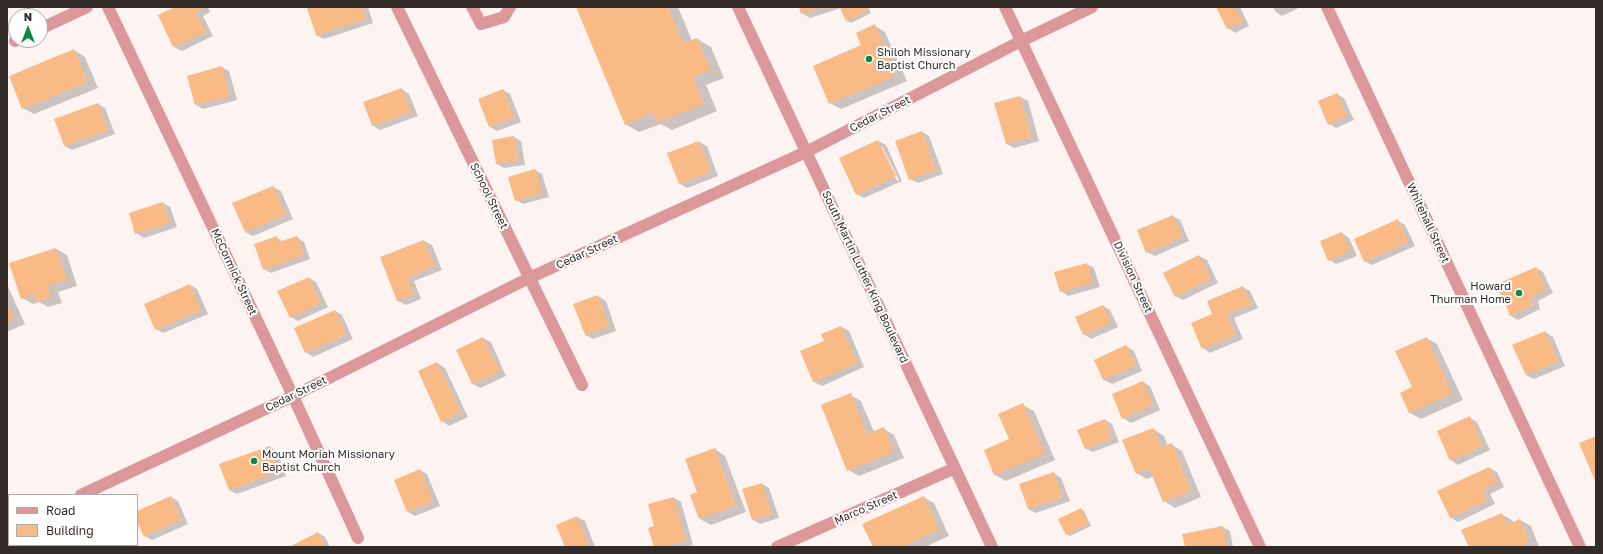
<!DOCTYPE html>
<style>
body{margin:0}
#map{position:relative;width:1603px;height:554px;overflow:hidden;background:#fdf4f1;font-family:"Golos Text",sans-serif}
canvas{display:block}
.frame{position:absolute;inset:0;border:8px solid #332b28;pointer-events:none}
.legend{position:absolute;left:8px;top:494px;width:130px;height:52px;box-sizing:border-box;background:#fff;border:1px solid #adaaa9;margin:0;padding:5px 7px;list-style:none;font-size:12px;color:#332b28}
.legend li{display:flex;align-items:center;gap:8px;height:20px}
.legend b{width:20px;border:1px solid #adaaa9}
.north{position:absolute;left:8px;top:8px;width:40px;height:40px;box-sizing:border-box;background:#fff;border:1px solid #adaaa9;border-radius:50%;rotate:0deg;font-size:11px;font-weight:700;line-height:16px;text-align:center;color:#332b28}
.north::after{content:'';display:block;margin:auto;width:14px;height:18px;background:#0e8740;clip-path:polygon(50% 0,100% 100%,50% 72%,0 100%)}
</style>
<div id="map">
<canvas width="1603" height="554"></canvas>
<div class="frame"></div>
<ul class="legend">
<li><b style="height:5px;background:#dc979b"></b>Road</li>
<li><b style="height:11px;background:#f9ba86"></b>Building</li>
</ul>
<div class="north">N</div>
</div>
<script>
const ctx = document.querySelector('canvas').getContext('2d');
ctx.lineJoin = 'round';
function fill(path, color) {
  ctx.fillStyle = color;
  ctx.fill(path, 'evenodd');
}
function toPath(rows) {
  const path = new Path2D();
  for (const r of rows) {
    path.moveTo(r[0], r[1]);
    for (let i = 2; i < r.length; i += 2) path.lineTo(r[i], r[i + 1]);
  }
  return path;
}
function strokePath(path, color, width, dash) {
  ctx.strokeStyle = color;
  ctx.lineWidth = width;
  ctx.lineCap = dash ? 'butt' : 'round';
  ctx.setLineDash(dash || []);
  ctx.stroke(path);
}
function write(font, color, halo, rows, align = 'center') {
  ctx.font = font + ' "Golos Text",sans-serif';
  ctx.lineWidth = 4;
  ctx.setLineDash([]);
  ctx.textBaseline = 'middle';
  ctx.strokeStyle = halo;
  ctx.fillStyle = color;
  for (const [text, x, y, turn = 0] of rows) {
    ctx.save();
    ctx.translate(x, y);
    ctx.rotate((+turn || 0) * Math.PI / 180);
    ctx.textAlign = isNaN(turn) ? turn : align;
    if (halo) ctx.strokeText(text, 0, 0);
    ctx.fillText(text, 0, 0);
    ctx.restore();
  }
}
fill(toPath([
 [177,7,208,7,210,12,203,16,213,36,182,51,174,47,159,16],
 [315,7,368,7,373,23,324,39,316,35],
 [577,7,678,7,692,41,697,39,711,47,724,78,706,85,717,111,672,130,661,124,639,132,625,124],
 [800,7,868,7,871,13,851,23,847,21,841,8,810,18,802,13],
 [1217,7,1240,7,1249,26,1235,33,1228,28],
 [1273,7,1301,7,1282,16,1275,11],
 [875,26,885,32,907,81,841,109,830,103],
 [74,50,85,57,98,88,34,114,23,108],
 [222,67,229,71,237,100,203,109,196,105],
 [402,89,409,94,418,116,380,130,372,125],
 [503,90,510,94,521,122,497,131,490,127],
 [1337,94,1344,98,1354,120,1336,128,1329,124],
 [1020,97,1028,101,1039,141,1014,148,1007,144,995,104],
 [98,104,105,108,115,134,72,150,65,146],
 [922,132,929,136,943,174,918,183,910,179],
 [514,137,521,141,525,165,504,168,497,164],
 [878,141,886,145,902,181,864,198,857,194],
 [880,146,882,146,899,180,897,181],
 [699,142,707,146,718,176,687,188,679,183],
 [535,170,542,174,549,197,523,204,516,200],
 [273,187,281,191,293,219,253,236,245,232],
 [163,203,170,207,177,227,144,238,136,233],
 [1172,216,1180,220,1189,241,1155,256,1147,252],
 [1398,221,1405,225,1415,246,1372,265,1364,261],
 [1342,233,1349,238,1357,256,1336,264,1329,260],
 [297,237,304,242,310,259,271,273,264,269,277,238,284,242],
 [424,241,432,245,442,270,414,281,421,299,406,305,398,301,381,257],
 [56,249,67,255,77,286,58,292,62,303,48,307,39,302,33,304,22,298],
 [1199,256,1207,260,1218,283,1183,300,1175,296],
 [1087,264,1094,268,1100,287,1068,296,1061,291],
 [1536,268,1543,272,1553,293,1538,301,1540,309,1518,320,1511,316],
 [309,278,316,282,328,307,298,321,291,317],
 [190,285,197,289,208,314,163,333,156,329],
 [1243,287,1250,291,1258,308,1234,318,1243,339,1210,353,1203,348,1213,314],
 [7,288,9,289,25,324,7,332],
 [598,296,606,301,616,331,593,339,585,335],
 [1103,306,1110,310,1118,327,1091,339,1084,334],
 [335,311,342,315,353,339,313,357,306,352],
 [841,327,849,331,864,367,822,386,814,382,801,352,826,342],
 [1545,332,1553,337,1565,366,1534,379,1526,375],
 [483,338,491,342,506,376,480,388,473,384,457,350],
 [1426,338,1437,344,1463,400,1421,419,1410,413,1401,393,1413,388],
 [1126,346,1134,351,1142,371,1112,384,1104,380,1095,360],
 [437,363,445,368,468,417,449,426,442,421],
 [1143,382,1150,386,1160,410,1131,423,1123,418],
 [850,395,861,401,874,432,884,429,894,435,904,458,859,476,848,470],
 [1023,405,1034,411,1055,460,1006,481,995,475,1010,440],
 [1470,418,1477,422,1490,450,1458,465,1451,460],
 [1105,420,1112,424,1119,442,1093,452,1085,448],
 [1153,429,1164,436,1168,446,1172,445,1182,451,1201,497,1175,508,1164,501,1154,476,1147,479,1136,473],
 [270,447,277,451,286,476,237,494,229,490],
 [715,449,725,456,746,512,711,525,700,519],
 [1489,468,1497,472,1504,487,1490,494,1495,504,1458,522,1450,517],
 [420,470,427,474,440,506,415,516,408,512],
 [1054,473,1061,478,1070,501,1036,513,1028,509],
 [762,484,769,488,779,518,760,524,753,520],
 [171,497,178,501,188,524,152,540,145,536,137,519,137,513],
 [923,497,934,503,949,536,925,547,874,547],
 [674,498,681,502,693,545,685,547,655,547],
 [1081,509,1084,511,1091,526,1070,536,1067,534],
 [1501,514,1512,520,1514,523,1520,520,1531,526,1539,547,1470,547],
 [577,517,585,521,595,547,567,547],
 [1222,527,1230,531,1233,547,1186,547],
 [318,533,325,537,330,547,292,547],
 [32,545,38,545,41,547,27,547]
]), '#0003');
fill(toPath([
 [175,7,203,7,203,8,196,12,206,32,173,47,158,15],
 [312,7,362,7,366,19,316,35,307,8],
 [576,7,668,7,683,43,697,38,711,70,693,77,704,104,657,123,653,113,625,125],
 [799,7,824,7,801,14],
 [842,7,866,7,868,11,846,21,840,8],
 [1216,7,1235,7,1243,21,1227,29],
 [875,24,897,75,829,104,813,66,861,45,856,33],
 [74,49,88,82,22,109,9,76],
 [222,66,230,96,195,105,187,76],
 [402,88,411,112,372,126,363,102],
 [503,89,514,118,489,127,478,99],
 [1337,93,1347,116,1328,125,1318,101],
 [1020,96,1032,137,1006,144,994,103],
 [98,103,108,130,64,146,54,119],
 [922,131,936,170,909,180,895,141],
 [514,136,518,161,496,164,492,140],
 [878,140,896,176,856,195,839,158],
 [699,141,711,172,679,184,667,153],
 [535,169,542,193,515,201,508,177],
 [273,186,286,215,245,232,232,203],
 [163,202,170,223,135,234,129,213],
 [1173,215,1182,237,1146,253,1137,230],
 [1398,219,1408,242,1364,262,1354,239],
 [1342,232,1350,251,1328,261,1320,241],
 [277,236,279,242,297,236,304,255,263,270,254,244],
 [424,240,435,266,408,277,414,295,397,301,380,257],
 [56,248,67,280,48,286,51,297,36,302,34,294,21,299,9,263],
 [1199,255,1211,279,1175,297,1163,273],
 [1087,263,1093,283,1060,292,1054,272],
 [1536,267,1546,289,1531,297,1533,305,1510,316,1504,300,1495,285],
 [309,277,321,303,290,318,277,291],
 [190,284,201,310,155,330,144,304],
 [1243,286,1251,304,1227,314,1236,335,1202,349,1191,323,1212,314,1207,301],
 [598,295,609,327,585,335,573,304],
 [7,302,14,318,7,322],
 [1103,305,1111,323,1083,335,1075,317],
 [335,310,346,335,305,353,294,328],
 [841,326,858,363,813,382,800,351,824,341,821,334],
 [1545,331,1558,362,1526,375,1512,345],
 [483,337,500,372,472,384,456,350],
 [1427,337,1452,394,1409,413,1400,393,1412,387,1395,351],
 [1126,345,1136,366,1103,380,1094,360],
 [437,362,461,413,441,422,418,371],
 [1143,381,1153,405,1122,419,1112,394],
 [851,393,867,434,884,427,894,452,847,471,821,405],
 [1023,403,1045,454,994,475,984,450,1009,439,998,414],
 [1470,416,1483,446,1450,461,1437,431],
 [1105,419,1112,438,1085,449,1077,430],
 [1153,428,1161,448,1172,443,1191,491,1163,502,1149,468,1136,474,1122,440],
 [1596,436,1596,483,1579,443],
 [270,446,279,472,229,490,219,464],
 [715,448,736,506,699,519,690,495,697,492,685,459],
 [1489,467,1497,483,1483,490,1488,500,1450,518,1437,491],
 [420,469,433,502,407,512,394,480],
 [1054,472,1063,497,1028,509,1019,484],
 [762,483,772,514,752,520,742,489],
 [171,496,181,519,144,537,137,522,137,511],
 [924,496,939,530,900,547,873,547,862,524],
 [674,497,686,541,663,547,654,547,648,528,654,526,648,504],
 [1081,508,1088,524,1066,535,1058,519],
 [1502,513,1507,525,1520,519,1529,542,1517,547,1469,547,1461,530],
 [577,516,590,547,565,547,556,525],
 [1223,526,1227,547,1185,547,1182,534],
 [318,532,326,547,289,547]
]), '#f9ba86');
strokePath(toPath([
 [108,7,293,396,358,538],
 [397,7,582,385],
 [472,7,481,24,504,17,510,7],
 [738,7,992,547],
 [1005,7,1260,547],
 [1327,7,1580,547],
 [40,29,87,7],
 [15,41,17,40],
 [81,495,293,396,529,278,806,152,1021,41,1092,7],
 [7,532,9,531],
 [88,545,89,547],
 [777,547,955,468]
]), '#dc979b', 12);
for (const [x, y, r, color] of [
 [869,59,4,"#0e8740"],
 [1519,293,4,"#0e8740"],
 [254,461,4,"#0e8740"]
]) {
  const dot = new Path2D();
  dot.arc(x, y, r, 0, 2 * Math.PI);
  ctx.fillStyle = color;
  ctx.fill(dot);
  strokePath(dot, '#fff', 1.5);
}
write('11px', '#332b28', '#fff', [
 ["Shiloh Missionary",877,53],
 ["Baptist Church",877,66],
 ["Howard",1511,287,"right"],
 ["Thurman Home",1511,300,"right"],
 ["Mount Moriah Missionary",262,455],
 ["Baptist Church",262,468]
], 'left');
write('11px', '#332b28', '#fff', [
 ["Cedar Street",880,114,-27],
 ["School Street",489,196,64],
 ["Whitehall Street",1428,223,65],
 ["Cedar Street",587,252,-25],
 ["McCormick Street",234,272,65],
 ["South Martin Luther King Boulevard",865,277,65],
 ["Division Street",1133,277,65],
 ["Cedar Street",296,394,-26],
 ["Marco Street",866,508,-24]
]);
</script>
